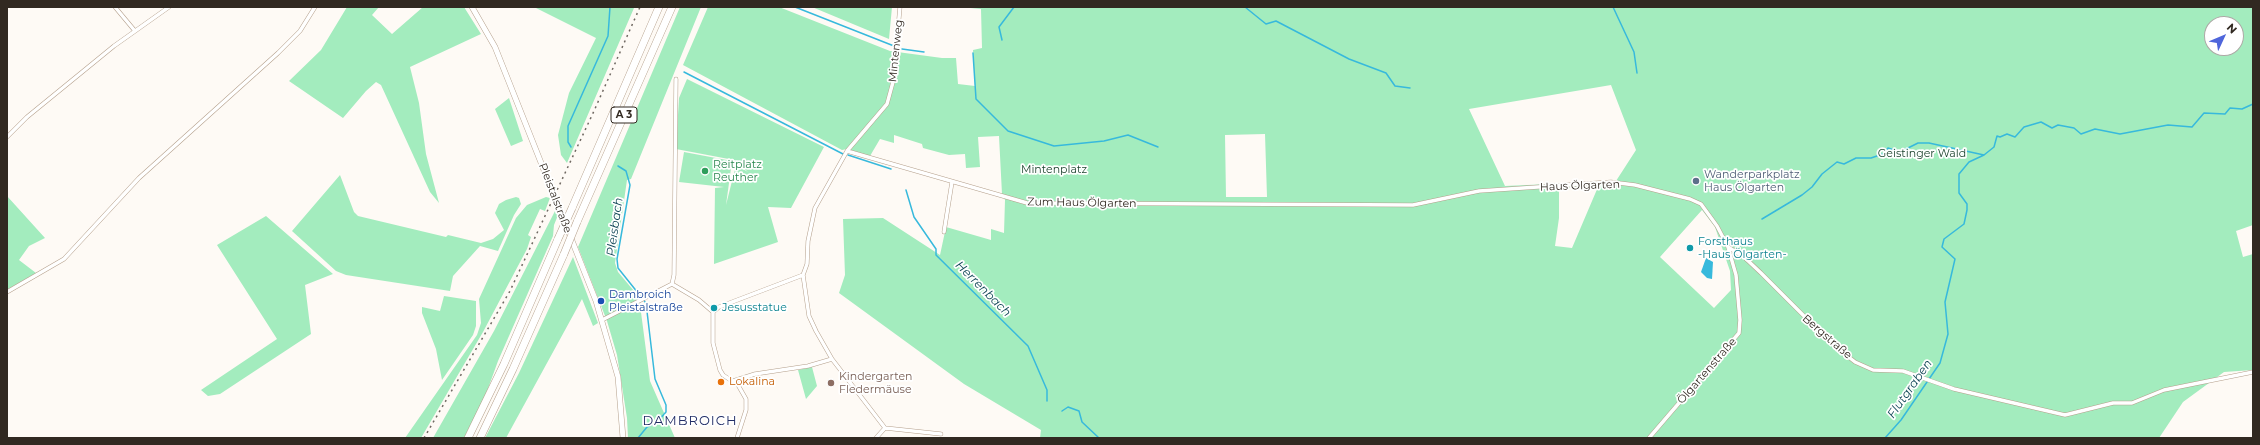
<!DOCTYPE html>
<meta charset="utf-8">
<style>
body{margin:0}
#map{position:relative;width:2260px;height:445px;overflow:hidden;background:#fefaf5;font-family:Montserrat,sans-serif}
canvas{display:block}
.frame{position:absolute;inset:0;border:8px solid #312921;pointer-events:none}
.north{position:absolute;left:2204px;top:16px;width:40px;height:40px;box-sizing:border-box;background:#fff;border:1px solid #ada9a6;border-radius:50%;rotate:46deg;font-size:11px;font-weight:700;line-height:16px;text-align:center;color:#312921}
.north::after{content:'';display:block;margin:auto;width:14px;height:18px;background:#4f66db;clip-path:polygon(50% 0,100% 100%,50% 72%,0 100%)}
</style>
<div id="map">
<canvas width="2260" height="445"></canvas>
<div class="frame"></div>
<div class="north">N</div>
</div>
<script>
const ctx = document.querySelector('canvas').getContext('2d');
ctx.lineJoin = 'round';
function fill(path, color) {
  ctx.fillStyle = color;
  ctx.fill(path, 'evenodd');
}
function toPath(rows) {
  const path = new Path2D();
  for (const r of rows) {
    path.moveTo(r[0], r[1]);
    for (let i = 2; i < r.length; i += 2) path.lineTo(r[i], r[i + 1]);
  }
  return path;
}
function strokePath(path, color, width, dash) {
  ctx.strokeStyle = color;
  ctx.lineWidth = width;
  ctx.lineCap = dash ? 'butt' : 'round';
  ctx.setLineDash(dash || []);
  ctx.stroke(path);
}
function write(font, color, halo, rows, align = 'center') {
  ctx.font = font + ' Montserrat,sans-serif';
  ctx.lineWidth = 3.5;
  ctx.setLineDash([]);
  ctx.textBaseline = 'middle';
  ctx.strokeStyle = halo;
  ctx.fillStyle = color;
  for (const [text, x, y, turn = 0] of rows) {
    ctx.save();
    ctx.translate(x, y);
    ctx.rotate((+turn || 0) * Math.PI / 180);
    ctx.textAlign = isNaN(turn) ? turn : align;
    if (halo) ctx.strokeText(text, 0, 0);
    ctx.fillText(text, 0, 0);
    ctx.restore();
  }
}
fill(toPath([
 [347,7,379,7,372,15,392,34,423,7,464,7,481,34,410,67,419,103,426,154,439,203,430,192,381,85,376,82,366,91,343,118,289,81,321,50],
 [534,7,634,8,567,163,561,155,558,135,569,93,596,38],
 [680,7,701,7,631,179,627,180,615,263,618,272,639,297,650,381,675,438,628,438,627,418,617,355,607,321,578,247],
 [708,7,779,7,890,51,942,58,956,58,958,84,975,86,973,50,982,48,981,9,960,7,2253,7,2253,225,2236,231,2243,257,2253,254,2253,370,2224,372,2183,402,2159,438,1040,438,1041,430,964,384,839,293,845,275,843,219,883,218,940,255,946,227,991,240,991,229,1004,233,1005,200,1002,194,999,136,978,137,980,167,966,168,965,154,949,155,923,148,922,144,894,135,894,143,880,139,870,156,847,149,842,150,683,65],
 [2212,24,2236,24,2236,48,2212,48],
 [1611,85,1636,150,1616,181,1505,186,1469,109],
 [1265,134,1267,197,1226,197,1225,135],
 [1598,187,1572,248,1555,246,1559,218,1559,188],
 [1702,210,1715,227,1730,271,1731,290,1714,308,1660,257],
 [812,7,892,7,889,39],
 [687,79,824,147,791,208,768,207,778,242,714,264,715,188,724,187,679,182,684,152,732,161,726,205,736,165,748,172,734,160,676,149,679,98],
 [509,98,523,141,511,146,495,109],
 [340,175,354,212,358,216,446,237,448,235,481,243,493,239,504,230,495,213,499,204,506,200,516,197,519,198,521,204,514,215,498,251,480,246,453,276,450,291,346,275,336,271,292,231],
 [7,196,45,238,29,246,19,260,36,273,7,290],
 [546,197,550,198,545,211,540,209,528,235,531,237,527,249,483,332,421,438,405,438,477,335,481,323,479,299,516,218,527,205],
 [555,211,558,215,554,225,553,236,498,361,486,394,464,438,433,438,494,331],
 [266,216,333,274,305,285,311,334,220,394,208,396,201,390,277,339,217,245],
 [573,257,598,323,593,326,582,299,506,438,485,438,519,373],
 [444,296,476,301,476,326,473,335,442,380,436,349,422,313,422,307,440,311],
 [812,367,817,386,806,399,798,370]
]), '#a3ecbe');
fill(toPath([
 [1706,258,1713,262,1712,279,1707,278,1701,272]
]), '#37b9dc');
strokePath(toPath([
 [795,7,894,46],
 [1245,7,1266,24,1276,21,1349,59,1386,73,1395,86,1410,88],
 [1613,7,1634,52,1637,73],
 [1002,40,999,27,1014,7],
 [902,49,924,52],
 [973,53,976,99,1008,131,1054,146,1104,141,1128,135,1158,147],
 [684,72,843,154],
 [571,147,568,142,568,126,608,36,610,7],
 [848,155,891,169],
 [618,166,626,171,630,185,617,259,618,268,646,303,655,379,666,405,666,412,657,422,647,427,638,438],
 [906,190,914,217,936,249,936,255,1028,346,1047,390,1047,401],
 [1762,219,1802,195,1812,187,1822,174,1837,162,1844,164,1856,158,1871,158,1883,154,1888,148,1900,152,1918,143,1929,143,1984,155],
 [1062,411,1068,407,1079,411,1082,422,1099,438],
 [1885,438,1901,420,1940,363,1948,334,1945,302,1955,259,1942,247,1944,239,1964,224,1967,210,1967,204,1959,193,1959,174,1969,162,1984,155,1994,147,1997,136,2000,137,2007,134,2015,137,2024,127,2041,122,2052,128,2058,125,2074,128,2081,134,2095,129,2120,134,2168,125,2192,127,2204,113,2225,114,2230,108,2242,109,2253,104]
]), '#37b9dc', 1.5);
const minor = toPath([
 [115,7,135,31],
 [7,137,27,117,114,46,169,7],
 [847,151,887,104,893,82,900,7],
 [944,232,952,182],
 [1728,247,1744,257,1761,273,1831,343,1855,362,1873,370,1903,371,1954,389,2065,415,2113,403,2132,403,2164,390,2253,372],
 [803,275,809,316,816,331,832,359,885,428,941,434],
 [672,284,674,275,676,79],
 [672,284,699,300,713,312,713,343,720,370,723,375,738,385,746,399,746,410,737,438],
 [7,292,64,259,139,178,278,53,300,31,315,7],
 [713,312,719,307,803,275,807,264,808,241,815,208,847,151,1027,203,1413,205,1479,191,1611,182,1635,185,1690,199,1701,204,1717,226,1728,247,1736,275,1740,320,1739,333,1649,438],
 [602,320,672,284],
 [733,381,755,374,808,366,832,359],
 [876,438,885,428]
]);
const secondary = toPath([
 [472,7,495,47,596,301,618,377,623,438]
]);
const motorway = toPath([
 [572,208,659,7],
 [577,222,672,7],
 [468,438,504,364,558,239],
 [480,438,513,369,564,254]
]);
strokePath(minor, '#b49f8b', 4.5);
strokePath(secondary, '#b49f8b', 6);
strokePath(motorway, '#b49f8b', 8);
strokePath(minor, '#fff', 3.5);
strokePath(secondary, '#fff', 5);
strokePath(motorway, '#fff', 7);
strokePath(toPath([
 [424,438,510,291,594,111,640,7]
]), '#6f6861', 1.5, [2, 4]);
const motorwayBridge = toPath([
 [558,239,572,208],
 [564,254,577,222]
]);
strokePath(motorwayBridge, '#b49f8b', 8, []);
strokePath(motorwayBridge, '#fff', 7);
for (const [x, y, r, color] of [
 [705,171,4,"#2e9e5b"],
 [1696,181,4,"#5c6f8a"],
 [1690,248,4,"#0f9aa8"],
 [601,301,4,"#1a4fb4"],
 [714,308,4,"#0f9aa8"],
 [721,382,4,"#e8710a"],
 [831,383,4,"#8d6e63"]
]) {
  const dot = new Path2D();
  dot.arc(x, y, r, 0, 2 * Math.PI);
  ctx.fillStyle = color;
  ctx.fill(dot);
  strokePath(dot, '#fff', 1.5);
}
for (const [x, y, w] of [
 [624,115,26]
]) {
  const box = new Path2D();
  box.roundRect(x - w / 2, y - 8, w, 16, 3);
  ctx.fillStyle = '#fff';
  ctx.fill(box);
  strokePath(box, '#312921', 1);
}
write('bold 10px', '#312921', null, [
 ["A 3",624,115]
]);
write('11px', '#312921', '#fff', [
 ["Mintenweg",896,51,-84],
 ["Haus Ölgarten",1580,186,-2],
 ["Pleistalstraße",555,198,69],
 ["Zum Haus Ölgarten",1082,203,1],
 ["Bergstraße",1827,337,41],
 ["Ölgartenstraße",1707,371,-49]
]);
write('11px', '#1d442e', '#fff', [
 ["Geistinger Wald",1922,154],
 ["Mintenplatz",1054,170]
]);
write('11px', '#27864d', '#fff', [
 ["Reitplatz",713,165],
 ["Reuther",713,178]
], 'left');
write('11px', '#4e5e75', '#fff', [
 ["Wanderparkplatz",1704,175],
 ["Haus Ölgarten",1704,188]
], 'left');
write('11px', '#0d838f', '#fff', [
 ["Forsthaus",1698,242],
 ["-Haus Ölgarten-",1698,255],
 ["Jesusstatue",722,308]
], 'left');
write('11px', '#164399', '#fff', [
 ["Dambroich",609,295],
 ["Pleistalstraße",609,308]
], 'left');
write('11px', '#785e54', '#fff', [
 ["Kindergarten",839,377],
 ["Fledermäuse",839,390]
], 'left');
write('11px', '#c56008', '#fff', [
 ["Lokalina",729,382]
], 'left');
write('italic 12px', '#134958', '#fff', [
 ["Pleisbach",615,227,-82],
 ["Herrenbach",983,289,45],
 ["Flutgraben",1910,389,-55]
]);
ctx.letterSpacing = '1px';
write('13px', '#222e66', '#fff', [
 ["DAMBROICH",690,421]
]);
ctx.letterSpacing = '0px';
</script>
